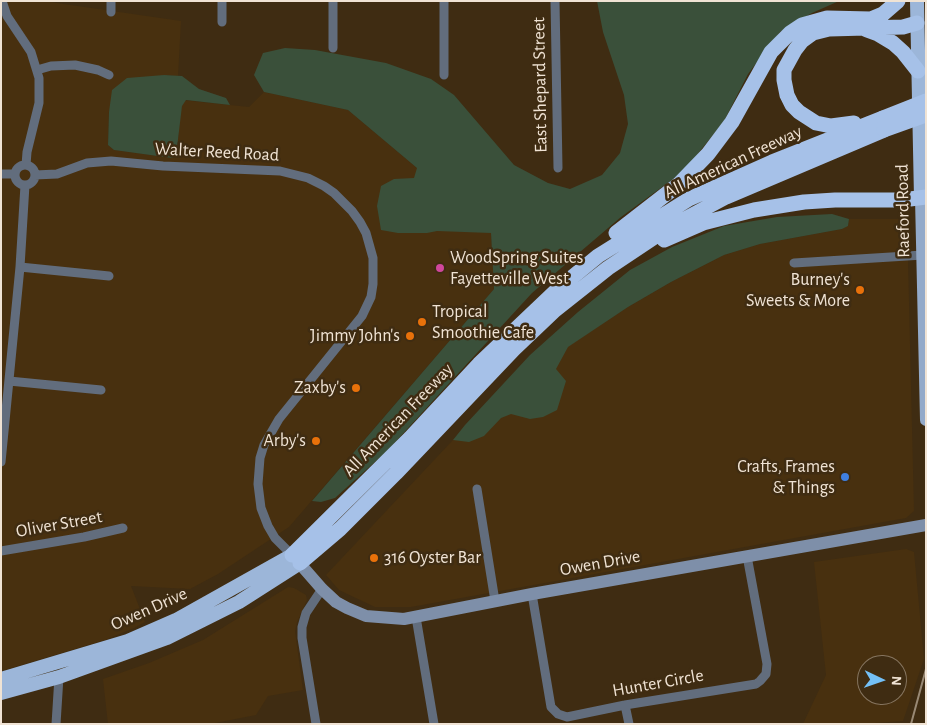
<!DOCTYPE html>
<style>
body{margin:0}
#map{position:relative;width:927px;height:725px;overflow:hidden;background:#3f2c12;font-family:"Alegreya Sans",sans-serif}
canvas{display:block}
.frame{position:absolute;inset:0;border:2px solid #f0e3d4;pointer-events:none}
.north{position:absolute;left:857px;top:655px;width:50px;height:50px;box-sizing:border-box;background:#3f2c12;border:1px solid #867560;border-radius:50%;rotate:93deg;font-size:14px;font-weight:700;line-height:20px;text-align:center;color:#f0e3d4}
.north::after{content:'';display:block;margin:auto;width:18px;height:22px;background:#74c0f6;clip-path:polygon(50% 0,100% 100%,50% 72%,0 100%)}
</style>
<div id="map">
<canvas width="927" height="725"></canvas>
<div class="frame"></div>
<div class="north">N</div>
</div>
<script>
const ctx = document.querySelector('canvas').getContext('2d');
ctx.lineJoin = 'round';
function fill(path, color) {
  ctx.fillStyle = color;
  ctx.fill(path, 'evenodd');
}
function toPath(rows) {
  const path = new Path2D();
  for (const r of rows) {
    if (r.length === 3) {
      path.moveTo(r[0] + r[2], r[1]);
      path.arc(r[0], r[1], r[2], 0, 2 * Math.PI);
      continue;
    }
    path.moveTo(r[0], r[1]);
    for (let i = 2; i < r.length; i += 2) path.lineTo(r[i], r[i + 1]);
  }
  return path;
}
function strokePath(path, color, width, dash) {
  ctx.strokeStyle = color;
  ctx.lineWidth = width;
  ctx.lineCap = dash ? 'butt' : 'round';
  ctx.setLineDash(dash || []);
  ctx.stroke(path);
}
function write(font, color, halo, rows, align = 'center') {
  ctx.font = font + ' "Alegreya Sans",sans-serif';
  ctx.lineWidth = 5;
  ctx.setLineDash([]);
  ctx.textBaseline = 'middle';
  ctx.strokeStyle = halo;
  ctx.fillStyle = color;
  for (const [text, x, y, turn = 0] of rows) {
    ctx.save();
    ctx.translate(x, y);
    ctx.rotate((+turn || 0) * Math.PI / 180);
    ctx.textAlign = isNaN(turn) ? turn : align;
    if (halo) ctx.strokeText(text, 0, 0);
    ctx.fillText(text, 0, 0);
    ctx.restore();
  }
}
fill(toPath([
 [1,1,43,1,181,21,178,76,164,75,109,112,108,145,114,150,172,158,176,156,182,100,249,107,264,92,348,110,417,168,491,233,494,289,289,527,218,574,190,589,131,586,145,622,134,628,105,640,1,671],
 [849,219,907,219,914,511,906,518,411,607,375,607,339,590,326,575,453,440,493,403,567,347,628,307,671,282,724,255,760,244,842,229,848,226],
 [906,549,914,552,924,659,903,721,861,724,803,724,826,675,814,562],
 [867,665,897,665,897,695,867,695],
 [288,587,294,588,306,595,307,600,297,622,295,631,303,690,268,696,256,715,210,724,108,724,103,679,149,663,203,640]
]), '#48300f');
fill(toPath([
 [597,1,839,1,812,13,780,32,748,74,724,121,684,171,621,217,532,293,387,451,335,498,321,502,312,501,494,289,491,233,437,231,427,233,398,233,381,230,377,206,381,186,394,179,414,178,417,168,348,110,264,92,254,75,263,53,285,48,315,50,386,63,431,79,454,95,514,165,548,183,570,189,602,175,620,153,628,124,624,95,603,32],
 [164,75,182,76,199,89,226,98,230,105,186,100,182,106,176,156,172,158,114,150,108,145,109,112,112,90,127,78],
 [832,214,849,219,848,226,842,229,760,244,724,255,671,282,628,307,568,347,556,369,566,381,557,410,543,417,530,419,511,414,501,418,484,436,469,442,453,440,465,425,530,355,578,312,630,270,672,247,724,226,777,217]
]), '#3a503a');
strokePath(toPath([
 [2,1,7,16,31,52,39,78,39,103,27,152,26,165],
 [111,1,111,12],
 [222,1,222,22],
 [333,1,333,48],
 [444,1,444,75],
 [555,1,558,168],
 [37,70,51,66,75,65,98,70,109,75],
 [25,175,10],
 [1,174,15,174],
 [35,175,57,174,87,163,111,161,163,166,280,171,308,178,324,186,334,193,352,211,360,222,366,233,373,258,373,284,371,297,362,316,279,419,264,445,260,458,258,484,261,508,268,526,275,538,292,555],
 [794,263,923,255],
 [20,267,109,276],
 [9,381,101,390],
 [1,462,20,267,25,185],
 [477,489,495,601],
 [1,551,84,537,123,528],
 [532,594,551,707,558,714,567,717,625,705,756,684,760,681,766,674,767,664,747,556],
 [416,617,434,724],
 [625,705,629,724],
 [56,724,59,677],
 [316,724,302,638,302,627,306,613,322,589]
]), '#626d7d', 9);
strokePath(toPath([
 [294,557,322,589,336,602,347,608,366,616,404,619,532,594,926,525]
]), '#7e8fa9', 12);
strokePath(toPath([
 [921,198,926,420]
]), '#93aaca', 12);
strokePath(toPath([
 [917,1,921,198],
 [1,679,128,641,176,620,292,555],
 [1,693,59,677,167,638,239,602,300,563]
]), '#9cb6d9', 14);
strokePath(toPath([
 [867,30,878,34,893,43,903,52,918,71],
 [854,123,831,126,816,123,799,112,792,105,787,95,784,80,784,70,795,50,802,41,813,33,829,29,903,27,917,23],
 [616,233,679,184,708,154,732,122,771,52,790,33,802,25,827,18,871,19,883,14,898,1],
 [664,240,703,223,754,210,804,202,835,200,902,200,926,197],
 [292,555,410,438,479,364,559,288,598,256,689,199,772,162,883,118],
 [300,563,340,529,396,473,514,349,555,310,608,268,668,228,726,197,884,130]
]), '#a6c1e8', 15);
strokePath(toPath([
 [911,724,926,669]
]), '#998975', 2);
strokePath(toPath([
 [883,118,926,101],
 [884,130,926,115]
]), '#a6c1e8', 15);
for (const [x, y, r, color] of [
 [440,268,5,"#d1479c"],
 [860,290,5,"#e8710a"],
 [422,322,5,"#e8710a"],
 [410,336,5,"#e8710a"],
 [356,388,5,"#e8710a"],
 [316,441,5,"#e8710a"],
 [845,477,5,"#3f7fe0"],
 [374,558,5,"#e8710a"]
]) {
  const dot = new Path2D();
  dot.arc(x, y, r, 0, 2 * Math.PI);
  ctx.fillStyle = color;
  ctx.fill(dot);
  strokePath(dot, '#3f2c12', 2);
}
write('18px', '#f0e3d4', '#3f2c12', [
 ["East Shepard Street",540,85,-91],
 ["Walter Reed Road",217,152,3],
 ["All American Freeway",733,162,-25],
 ["Raeford Road",903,211,-91],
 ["All American Freeway",398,420,-46],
 ["Oliver Street",59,524,-10],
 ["Owen Drive",600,563,-10],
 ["Owen Drive",149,609,-24],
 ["Hunter Circle",658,683,-10]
]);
write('18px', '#f0e3d4', '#3f2c12', [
 ["WoodSpring Suites",450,258,"left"],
 ["Fayetteville West",450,279,"left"],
 ["Burney's",850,280],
 ["Sweets & More",850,301],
 ["Tropical",432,312,"left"],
 ["Smoothie Cafe",432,333,"left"],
 ["Jimmy John's",400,336],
 ["Zaxby's",346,388],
 ["Arby's",306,441],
 ["Crafts, Frames",835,467],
 ["& Things",835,488],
 ["316 Oyster Bar",384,558,"left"]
], 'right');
</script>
